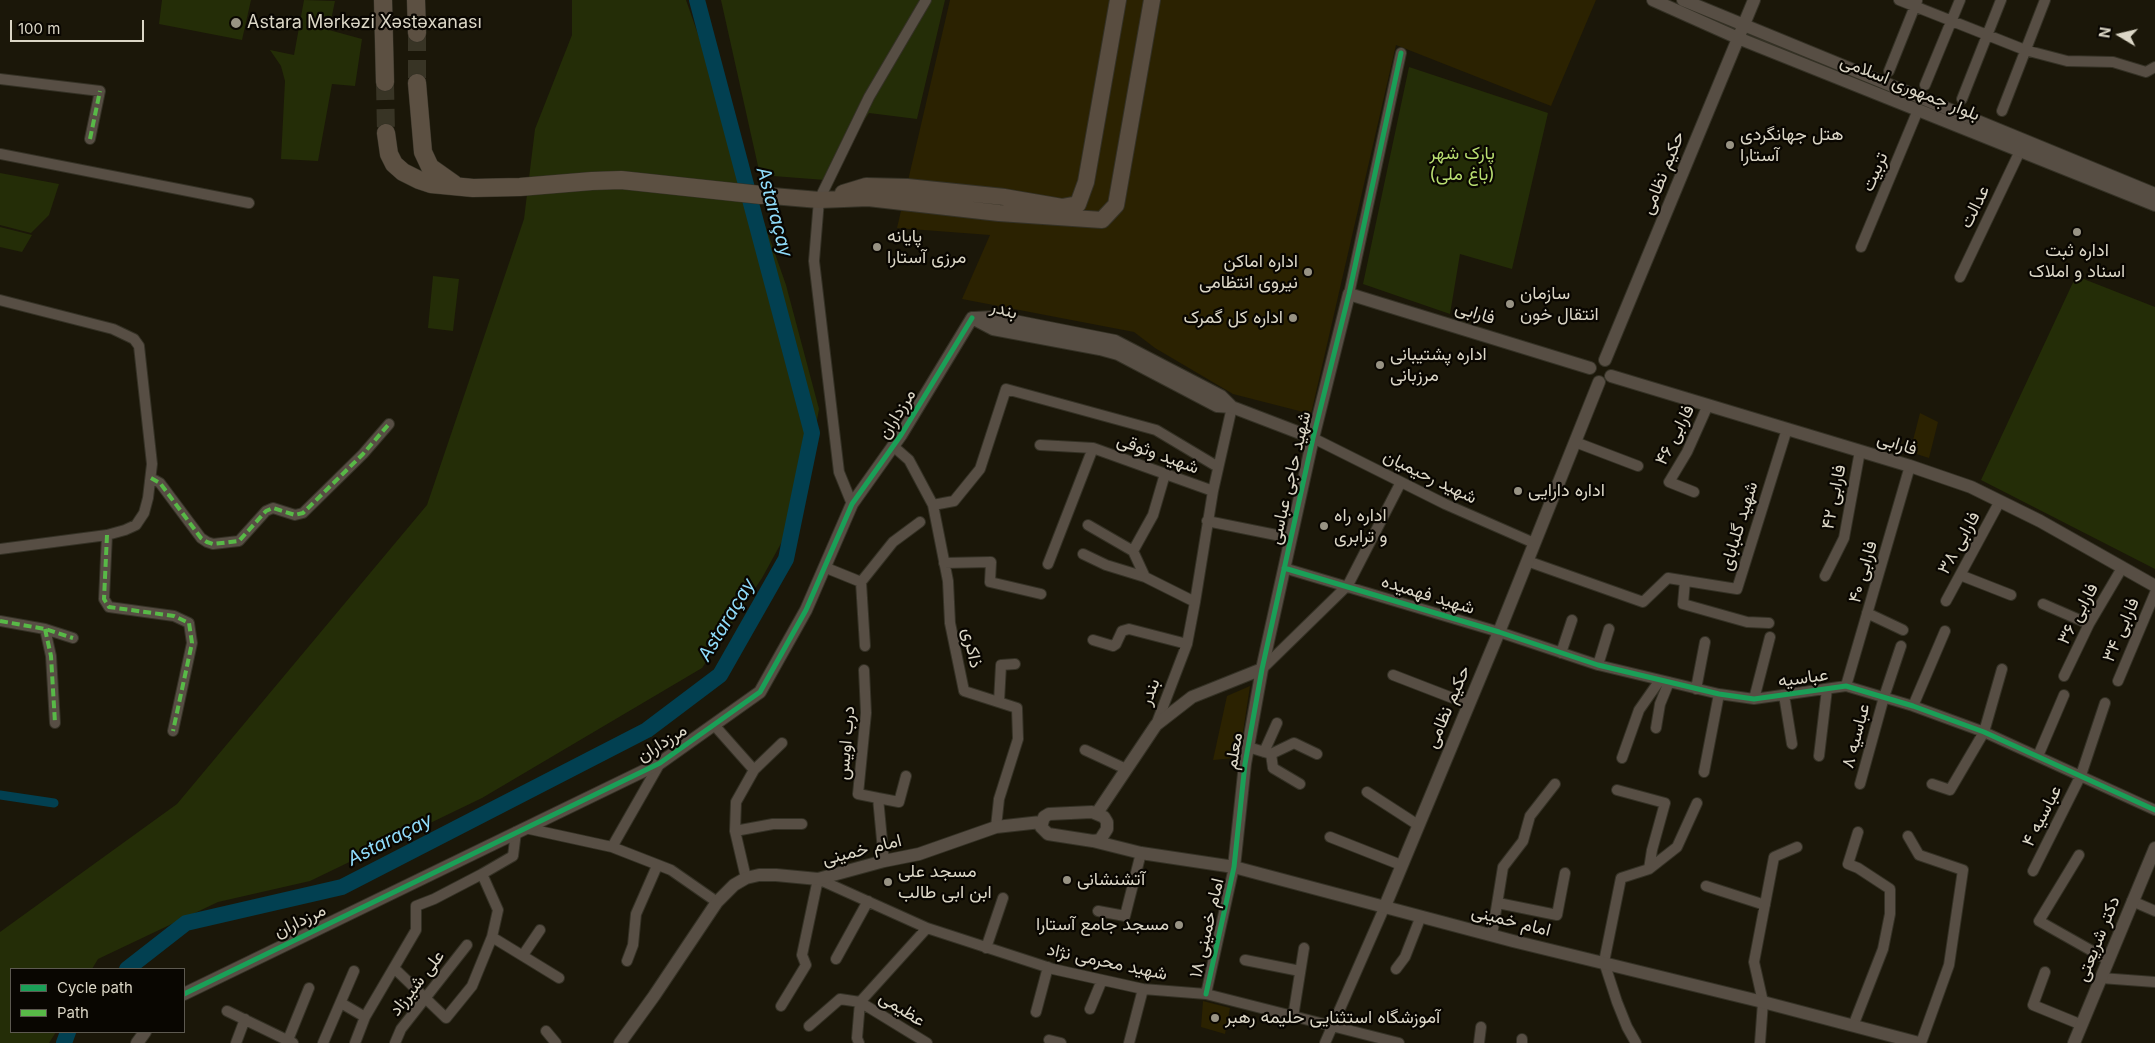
<!DOCTYPE html>
<meta charset="utf-8">
<style>
body{margin:0}
#map{position:relative;width:2155px;height:1043px;overflow:hidden;background:#1b1709;font-family:Inter,sans-serif}
canvas{display:block}
.legend{position:absolute;left:10px;top:968px;width:175px;height:65px;box-sizing:border-box;background:#090601;border:1px solid #5d5950;margin:0;padding:6px 9px;list-style:none;font-size:15px;color:#dbd6c6}
.legend li{display:flex;align-items:center;gap:10px;height:25px}
.legend b{width:25px;border:1px solid #5d5950}
.north{position:absolute;left:2095px;top:10px;width:50px;height:50px;-webkit-text-stroke:4px #090601;paint-order:stroke;rotate:279deg;font-size:14px;font-weight:700;line-height:20px;text-align:center;color:#dbd6c6}
.north::after{content:'';display:block;margin:auto;width:18px;height:22px;background:#dbd6c6;clip-path:polygon(50% 0,100% 100%,50% 72%,0 100%)}
.scale{position:absolute;left:10px;top:20px;width:134px;height:22px;box-sizing:border-box;border:2px solid #dbd6c6;border-top:0;padding-left:6px;font-size:15px;line-height:18px;white-space:nowrap;color:#dbd6c6;-webkit-text-stroke:4px #090601;paint-order:stroke}
</style>
<div id="map">
<canvas width="2155" height="1043"></canvas>
<ul class="legend">
<li><b style="height:6px;background:#1a9f57"></b>Cycle path</li>
<li><b style="height:6px;background:#58b947"></b>Path</li>
</ul>
<div class="north">N</div>
<div class="scale">100 m</div>
</div>
<script>
const ctx = document.querySelector('canvas').getContext('2d');
ctx.lineJoin = 'round';
function fill(path, color) {
  ctx.fillStyle = color;
  ctx.fill(path, 'evenodd');
}
function toPath(rows) {
  const path = new Path2D();
  for (const r of rows) {
    path.moveTo(r[0], r[1]);
    for (let i = 2; i < r.length; i += 2) path.lineTo(r[i], r[i + 1]);
  }
  return path;
}
function strokePath(path, color, width, dash) {
  ctx.strokeStyle = color;
  ctx.lineWidth = width;
  ctx.lineCap = dash ? 'butt' : 'round';
  ctx.setLineDash(dash || []);
  ctx.stroke(path);
}
function write(font, color, halo, rows, align = 'center') {
  ctx.font = font + ' Inter,Vazirmatn,sans-serif';
  ctx.lineWidth = 4.5;
  ctx.setLineDash([]);
  ctx.textBaseline = 'middle';
  ctx.strokeStyle = halo;
  ctx.fillStyle = color;
  for (const [text, x, y, turn = 0] of rows) {
    ctx.save();
    ctx.translate(x, y);
    ctx.rotate((+turn || 0) * Math.PI / 180);
    ctx.textAlign = isNaN(turn) ? turn : align;
    if (halo) ctx.strokeText(text, 0, 0);
    ctx.fillText(text, 0, 0);
    ctx.restore();
  }
}
fill(toPath([
 [950,0,1596,0,1551,106,1396,45,1311,414,1233,394,1155,348,1134,332,962,299,990,235,897,228],
 [1920,413,1938,422,1929,458,1910,452],
 [1250,686,1240,752,1235,758,1213,760,1227,696],
 [1203,1001,1230,1008,1225,1034,1201,1027]
]), '#2b2201');
fill(toPath([
 [162,0,251,0,242,40,159,24],
 [304,0,335,1,329,30,362,39,355,86,332,84,318,161,281,159,285,81,281,66,270,50,294,55],
 [572,0,686,0,786,285,819,409,802,505,762,578,702,668,482,798,310,881,218,902,98,959,92,969,11,969,11,1032,56,1032,49,1043,0,1043,0,932,177,804,427,505,524,219,535,129,572,35],
 [721,0,945,0,917,119,869,113,825,180,760,175],
 [1409,67,1548,113,1512,269,1460,254,1450,314,1363,284],
 [0,173,59,184,49,215,31,233,0,225],
 [0,227,32,235,22,252,0,247],
 [433,276,459,279,453,331,428,328],
 [2076,276,2155,307,2155,569,1981,480]
]), '#242d07');
strokePath(toPath([
 [0,795,54,803]
]), '#024051', 9);
strokePath(toPath([
 [127,969,186,923,342,887,647,730,720,675,786,559,812,433,697,0],
 [64,1043,68,1032]
]), '#024051', 16);
strokePath(toPath([
 [417,33,417,83],
 [385,82,386,133]
]), '#383425', 18, [18, 9]);
const minor = toPath([
 [1899,0,2025,50,2067,61,2113,62,2146,72,2155,67],
 [1889,71,1917,1],
 [0,79,100,91,90,139],
 [1925,85,1960,0],
 [1962,99,2001,0],
 [2002,111,2045,0],
 [0,154,249,203],
 [1861,247,1918,110],
 [1960,277,2020,151],
 [1349,294,1401,53],
 [0,300,113,329,134,339,139,346,152,464,148,498,144,513,136,525,125,530,107,535,0,549],
 [1313,438,1445,504,1534,543],
 [1575,442,1638,466],
 [1040,445,1093,448,1213,491],
 [893,446,909,460,933,505,948,581,950,623,964,691,1017,708,1018,739,999,799,996,827],
 [151,478,160,483,201,538,207,542,213,544,239,541,266,511,273,508,295,515,303,513,363,454,389,424],
 [1694,492,1669,482,1687,452,1708,405],
 [852,504,839,472,814,261,819,200,869,97,926,0],
 [933,505,954,501,980,469,1006,389,1156,430,1218,467],
 [1207,521,1291,538],
 [1088,525,1133,551,1145,577,1195,602],
 [107,535,104,599,109,607,174,616,189,623,192,643,173,731],
 [1133,551,1153,515,1165,474],
 [1083,554,1106,565,1145,577],
 [1527,561,1643,602,1668,578,1737,589,1787,429],
 [944,563,991,562,990,582,1041,594],
 [1048,564,1093,448],
 [824,567,861,582,865,646],
 [1284,568,1499,632,1598,665,1719,694,1754,699,1846,686,1913,706,1984,732,2155,810],
 [1960,575,2011,595],
 [1825,576,1844,538,1860,451],
 [1685,581,1683,604,1747,622,1769,623],
 [861,582,893,542,920,522],
 [1946,601,2000,501],
 [2043,604,2089,624],
 [1867,613,1903,630],
 [0,621,45,629,73,638],
 [45,629,51,656,55,723],
 [1093,640,1113,646,1116,644,1122,631,1129,629,1187,644],
 [1561,653,1572,620],
 [1598,665,1609,629],
 [1262,669,1348,585,1401,482],
 [864,670,866,713,858,794,878,798,884,861],
 [1393,675,1468,704],
 [2064,676,2089,624,2122,568],
 [2118,681,2155,593],
 [1846,686,1910,466],
 [1696,689,1705,642],
 [1784,695,1792,744],
 [1754,699,1770,637],
 [999,702,1001,665,1015,664],
 [1913,706,1945,631],
 [1156,725,1187,644,1195,602,1213,491,1232,407],
 [715,726,754,770,736,802,735,831,746,878],
 [1656,728,1660,704,1669,682],
 [1248,747,1271,754,1273,768,1300,784],
 [1085,750,1126,769],
 [1264,752,1277,723],
 [1271,754,1294,743,1317,754],
 [1819,756,1827,689],
 [2038,756,2064,695],
 [1622,758,1639,710,1660,680],
 [754,770,782,743],
 [1704,772,1719,694],
 [1860,784,1884,697,1901,646],
 [1932,784,1950,790,1984,732,2002,669],
 [1617,790,1665,803,1652,850,1649,869],
 [1367,792,1418,825],
 [878,798,899,802,906,776],
 [525,828,612,847,671,870,717,902],
 [735,831,773,824,802,824],
 [1908,836,1919,855,1963,870,1949,965,1921,1043],
 [1330,837,1401,865],
 [612,847,660,763],
 [2079,855,2039,921,2108,960],
 [2033,871,2081,775,2105,703],
 [1706,886,1765,905],
 [2132,901,2155,911],
 [1498,903,1557,915,1565,873],
 [1098,911,1125,916,1141,853],
 [1492,935,1503,867,1523,841,1530,816,1555,784],
 [492,937,559,978],
 [986,948,1003,898],
 [523,955,540,930],
 [836,959,868,901],
 [1245,960,1300,971],
 [627,961,633,945,636,914,657,866],
 [394,968,446,1018,472,986,492,937,498,910,482,874,513,856,516,832],
 [1396,969,1405,957,1421,916],
 [2045,972,2033,1005,2082,1025],
 [2101,978,2155,982],
 [1206,994,1234,867],
 [341,1003,365,1017],
 [781,1006,806,965,802,955,818,879,927,928,1053,969,1143,989,1206,994,1399,1043],
 [1090,1009,1102,980],
 [227,1011,293,1043],
 [1036,1012,1048,967],
 [1293,1017,1304,948],
 [809,1026,840,999,860,1002,927,1043],
 [1853,1026,1883,949,1890,914,1890,889,1858,868,1848,864,1858,832],
 [546,1031,556,1043],
 [288,1040,309,988],
 [1049,1040,1061,1043],
 [236,1043,245,1019],
 [323,1043,354,971],
 [355,1043,365,1017,416,930,416,906,434,899,482,874],
 [395,1043,401,1029,467,945],
 [859,1043,857,1038,860,1002,927,928],
 [1129,1043,1143,989],
 [1325,1043,1385,906],
 [1479,1043,1481,1027],
 [1522,1043,1522,1039],
 [1636,1043,1627,1027,1617,1002,1604,962,1621,878,1649,869,1677,847,1697,803],
 [1760,1043,1763,1002,1754,962,1774,857,1797,847]
]);
const tertiary = toPath([
 [1653,0,1738,38,2155,205],
 [1683,0,2155,194],
 [972,318,993,329,1100,349,1118,354,1217,406,1232,407,1313,438],
 [974,318,994,317,1115,341,1221,396,1232,407],
 [1605,360,1754,0],
 [1611,376,1910,466,1971,487,2040,521,2155,586],
 [1092,812,1104,817,1107,822,1107,829,1100,840,1093,841,1048,834,1041,827,1044,817,1049,814,1092,812],
 [1097,813,1156,725,1192,697,1262,669],
 [1093,841,1141,853,1234,867,1513,941,1763,1002,1919,1043],
 [1234,867,1245,764,1262,669,1313,438,1349,294,1590,368],
 [1385,906,1499,632,1599,382],
 [184,994,660,763,760,692,806,610,852,504,901,435,972,318],
 [137,1043,145,1032],
 [620,1043,654,996,717,902,734,885,746,878,759,875,776,875,818,879,884,861,919,854,996,827,1041,822],
 [2074,1043,2155,848]
]);
const primary = toPath([
 [843,193,866,186,907,187,1004,197,1062,207,1078,204,1086,182,1118,0],
 [761,195,819,200,868,198,999,213,1102,220,1116,205,1152,0]
]);
const trunk = toPath([
 [383,0,385,82],
 [416,0,417,33],
 [417,83,423,152,430,167,454,184],
 [386,133,389,154,394,164,403,172,419,180,431,184,473,188,520,187,592,181,621,180,761,195]
]);
strokePath(minor, '#343125', 12);
strokePath(tertiary, '#343125', 14);
strokePath(primary, '#343125', 18);
strokePath(trunk, '#343125', 19);
strokePath(minor, '#574e44', 10);
strokePath(tertiary, '#574e44', 12);
strokePath(primary, '#594d40', 16);
strokePath(trunk, '#5c5042', 18);
strokePath(toPath([
 [90,139,100,91],
 [151,478,160,483,201,538,207,542,213,544,239,541,266,511,273,508,295,515,303,513,363,454,389,424],
 [107,535,104,599,109,607,174,616,189,623,192,643,173,731],
 [0,621,45,629,73,638],
 [45,629,51,656,55,723]
]), '#58b947', 4, [8, 4]);
strokePath(toPath([
 [1284,568,1499,632,1598,665,1719,694,1754,699,1846,686,1913,706,1984,732,2155,810],
 [184,994,660,763,760,692,806,610,852,504,901,435,972,318],
 [1206,994,1234,867,1245,764,1262,669,1313,438,1349,294,1401,53]
]), '#1a9f57', 5);
for (const [x, y, r, color] of [
 [236,23,6,"#989384"],
 [1730,145,5,"#989384"],
 [2077,232,5,"#989384"],
 [877,247,5,"#989384"],
 [1308,272,5,"#989384"],
 [1510,304,5,"#989384"],
 [1293,318,5,"#989384"],
 [1380,365,5,"#989384"],
 [1518,491,5,"#989384"],
 [1324,526,5,"#989384"],
 [1067,880,5,"#989384"],
 [888,882,5,"#989384"],
 [1179,925,5,"#989384"],
 [1215,1018,5,"#989384"]
]) {
  const dot = new Path2D();
  dot.arc(x, y, r, 0, 2 * Math.PI);
  ctx.fillStyle = color;
  ctx.fill(dot);
  strokePath(dot, '#090601', 2);
}
write('18px', '#dbd6c6', '#090601', [
 ["Astara Mərkəzi Xəstəxanası",247,23],
 ["هتل جهانگردى",1740,135],
 ["آستارا",1740,156],
 ["پایانه",887,237],
 ["مرزی آستارا",887,258],
 ["اداره ثبت",2077,251,"center"],
 ["اسناد و املاک",2077,272,"center"],
 ["اداره اماکن",1298,262,"right"],
 ["نیروی انتظامی",1298,283,"right"],
 ["سازمان",1520,294],
 ["انتقال خون",1520,315],
 ["اداره کل گمرک",1283,318,"right"],
 ["اداره پشتیبانی",1390,355],
 ["مرزبانی",1390,376],
 ["اداره دارایی",1528,491],
 ["اداره راه",1334,516],
 ["و ترابری",1334,537],
 ["مسجد علی",898,872],
 ["ابن ابی طالب",898,893],
 ["آتشنشانی",1077,880],
 ["مسجد جامع آستارا",1169,925,"right"],
 ["آموزشگاه استثنایی حلیمه رهبر",1225,1018]
], 'left');
write('18px', '#dbd6c6', '#090601', [
 ["بلوار جمهوری اسلامی",1910,88,22],
 ["تربیت",1875,172,-67],
 ["حکیم نظامی",1663,173,-68],
 ["عدالت",1975,207,-64],
 ["بندر",1004,310,17],
 ["فارابی",1475,313,17],
 ["مرزداران",897,414,-58],
 ["فارابی ۴۶",1675,435,-63],
 ["فارابی",1897,444,17],
 ["شهید وثوقی",1158,454,20],
 ["شهید رحیمیان",1430,477,26],
 ["شهید حاجی عباسی",1290,478,-77],
 ["فارابی ۴۲",1834,497,-79],
 ["شهید گلبابای",1739,526,-73],
 ["فارابی ۳۸",1959,543,-61],
 ["فارابی ۴۰",1863,572,-74],
 ["شهید فهمیده",1428,595,17],
 ["فارابی ۳۶",2078,614,-62],
 ["فارابی ۳۴",2121,630,-67],
 ["ذاکری",972,648,79],
 ["عباسیه",1803,678,-8],
 ["بندر",1150,692,-69],
 ["حکیم نظامی",1448,707,-67],
 ["عباسیه ۸",1856,736,-75],
 ["مرزداران",662,743,-32],
 ["درب اویس",846,743,-85],
 ["معلم",1234,751,-81],
 ["عباسیه ۴",2042,816,-63],
 ["امام خمینی",862,850,-14],
 ["مرزداران",300,921,-26],
 ["امام خمینی",1511,921,14],
 ["امام خمینی ۱۸",1207,928,-77],
 ["دکتر شریعتی",2098,939,-68],
 ["شهید محرمی نژاد",1107,962,12],
 ["علی شیرزاد",417,983,-52],
 ["عظیمی",902,1009,32]
]);
write('18px', '#b8dd70', '#090601', [
 ["پارک شهر",1462,154],
 ["(باغ ملی)",1462,175]
]);
write('italic 19px', '#90dcfa', '#090601', [
 ["Astaraçay",774,212,75],
 ["Astaraçay",727,620,-59],
 ["Astaraçay",390,840,-27]
]);
</script>
